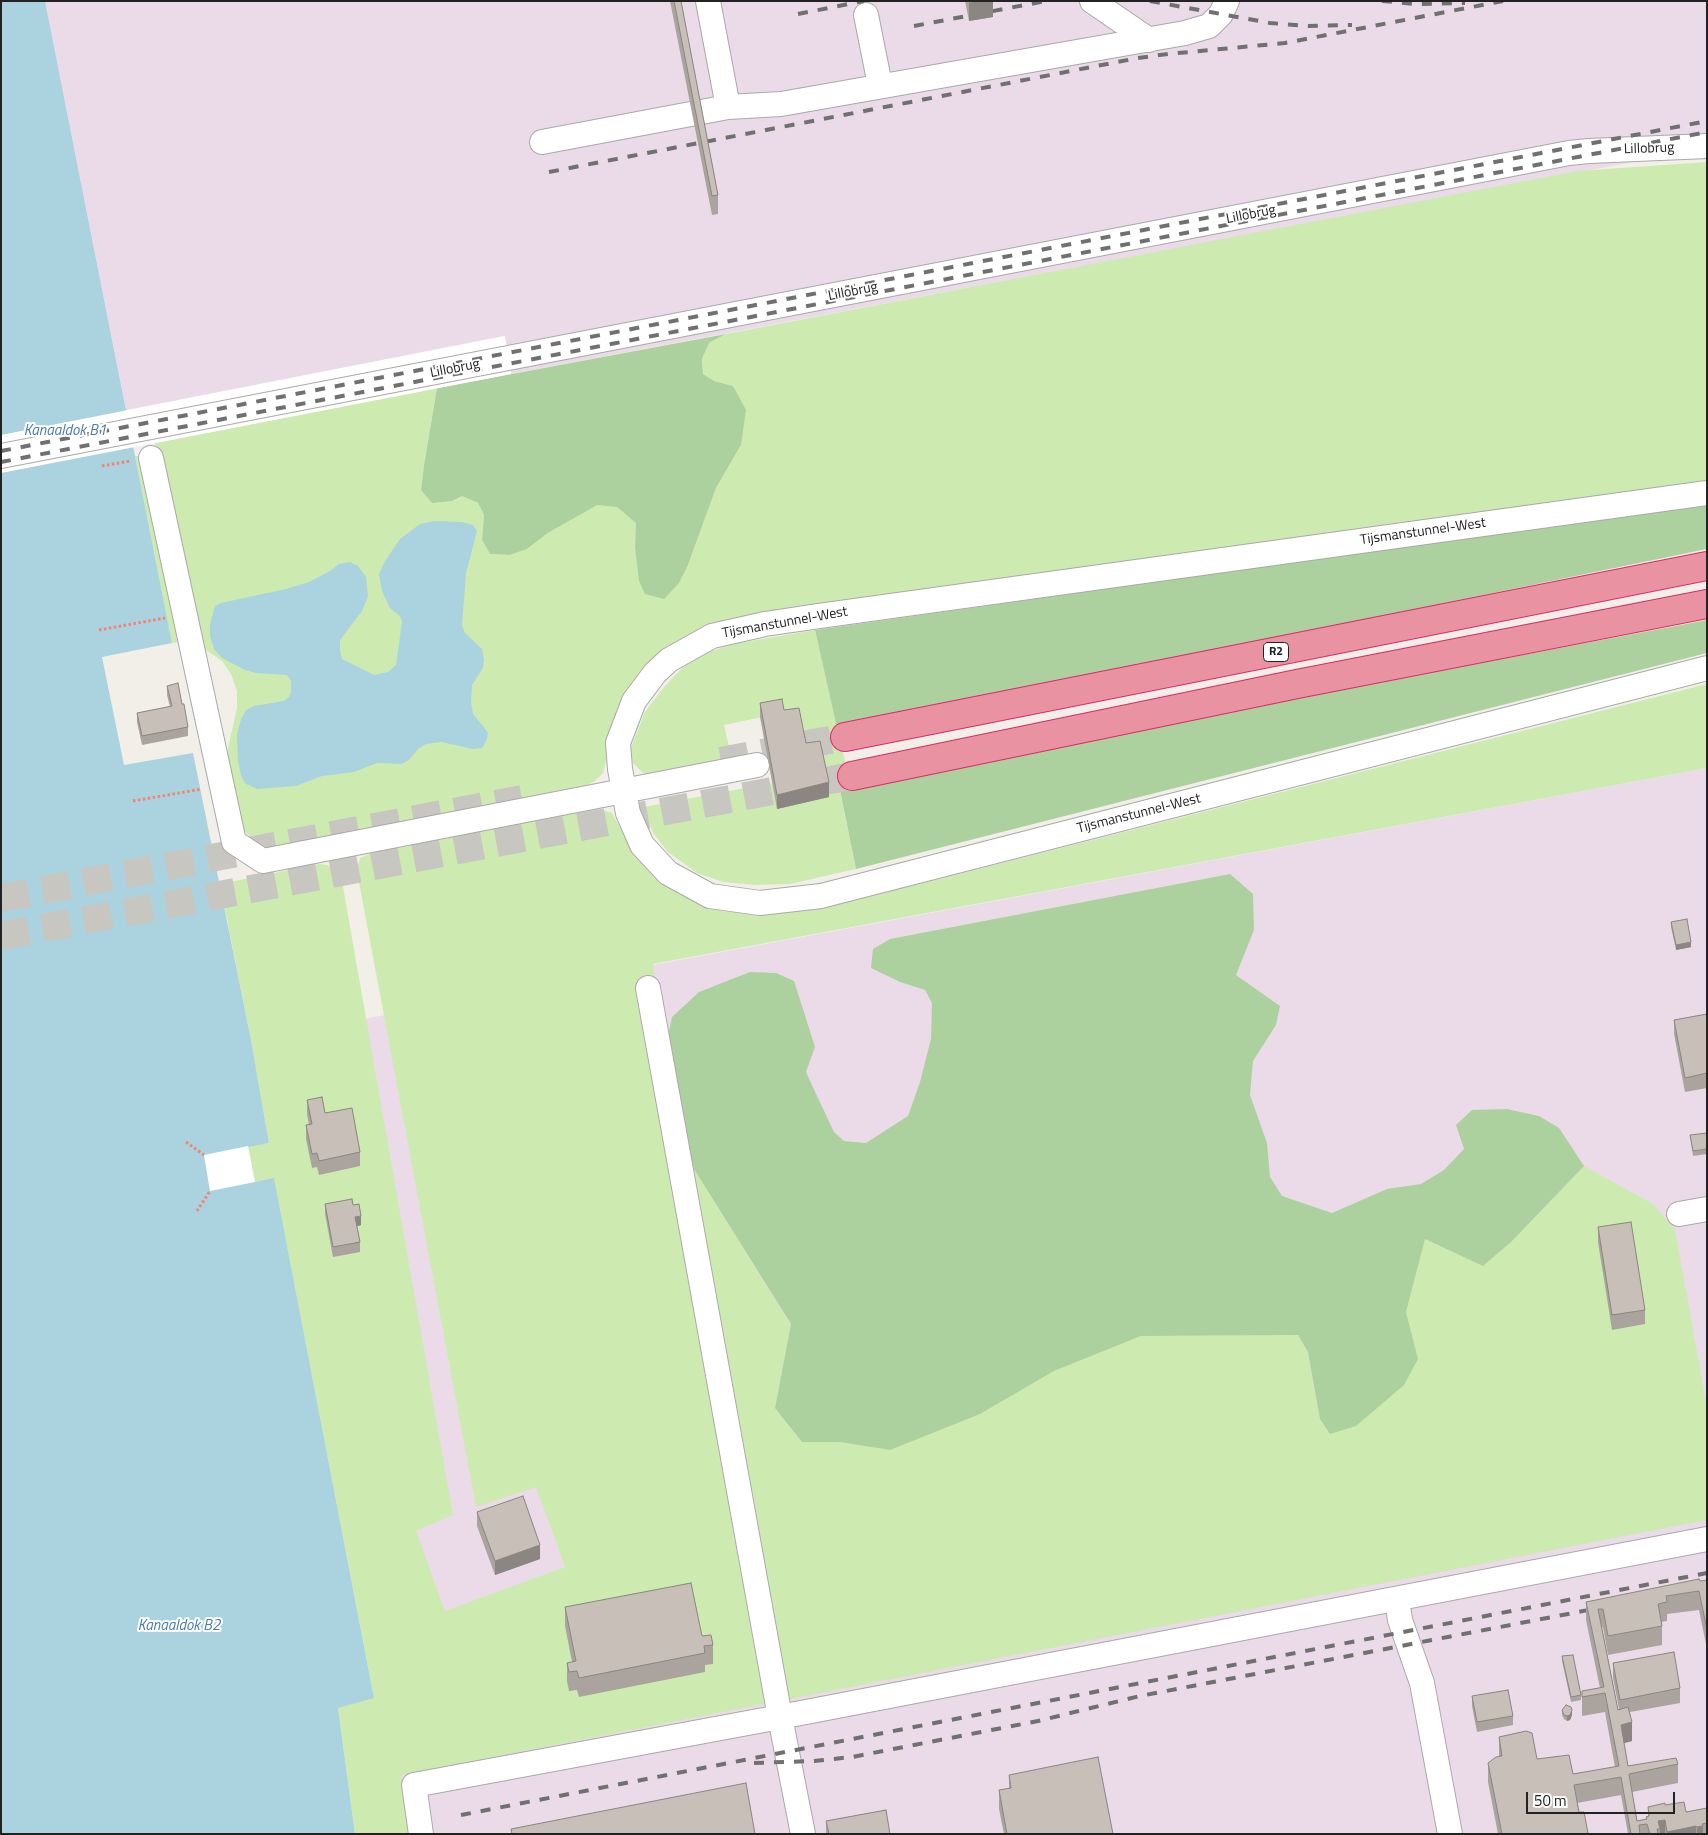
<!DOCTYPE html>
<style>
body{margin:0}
#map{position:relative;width:1708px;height:1835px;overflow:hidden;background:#f2efe9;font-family:"Titillium Web",sans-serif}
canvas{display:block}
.frame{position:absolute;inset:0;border:2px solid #222;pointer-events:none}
.scale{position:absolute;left:1526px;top:1792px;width:149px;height:22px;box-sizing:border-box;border:2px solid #222;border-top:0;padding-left:6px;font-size:15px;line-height:18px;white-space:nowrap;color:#222;-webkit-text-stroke:4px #fff;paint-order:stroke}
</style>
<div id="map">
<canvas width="1708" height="1835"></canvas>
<div class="frame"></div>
<div class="scale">50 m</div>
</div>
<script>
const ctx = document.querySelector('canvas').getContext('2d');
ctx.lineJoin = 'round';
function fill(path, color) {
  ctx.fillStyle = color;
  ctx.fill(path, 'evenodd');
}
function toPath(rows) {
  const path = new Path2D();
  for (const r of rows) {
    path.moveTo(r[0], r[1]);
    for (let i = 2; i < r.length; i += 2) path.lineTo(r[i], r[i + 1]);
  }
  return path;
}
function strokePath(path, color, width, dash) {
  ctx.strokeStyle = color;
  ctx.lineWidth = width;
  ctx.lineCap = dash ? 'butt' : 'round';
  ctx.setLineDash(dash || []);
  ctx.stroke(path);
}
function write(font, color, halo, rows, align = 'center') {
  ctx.font = font + ' "Titillium Web",sans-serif';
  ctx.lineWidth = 4;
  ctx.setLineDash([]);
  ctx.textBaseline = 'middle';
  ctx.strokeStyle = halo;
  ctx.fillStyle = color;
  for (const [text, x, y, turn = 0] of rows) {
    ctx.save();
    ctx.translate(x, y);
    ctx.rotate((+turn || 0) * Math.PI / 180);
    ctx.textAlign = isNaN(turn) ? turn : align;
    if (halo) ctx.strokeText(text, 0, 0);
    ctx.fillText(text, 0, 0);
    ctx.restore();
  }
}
fill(toPath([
 [45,1,1707,1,1707,148,511,374,504,336,126,410],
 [1707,768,1707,1834,355,1834,374,1697,251,1040]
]), '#ebdbe8');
fill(toPath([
 [1707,162,1707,481,718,625,683,638,640,671,620,702,612,727,609,749,603,773,595,781,587,785,279,848,264,844,252,838,244,831,238,819,227,761,228,748,237,708,237,691,231,674,222,661,196,643,155,443,437,388,424,465,421,490,452,501,462,496,478,503,484,515,482,540,490,554,510,555,527,549,548,533,597,504,617,507,637,523,635,547,688,565,716,488,741,445,733,386,714,381,703,374,702,359,709,343,726,334,1577,171],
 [135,456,138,456,147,488,184,642,172,643],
 [815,630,850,783,839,786,856,869,790,884,754,885,723,882,697,873,668,852,653,833,644,807,772,783,778,809,806,758,781,713,724,725,732,760,653,775,643,773,631,761,629,753,645,712,664,687,683,667,709,652,733,644],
 [1707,684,1707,768,653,964,664,1055,694,1169,791,1325,775,1408,802,1442,840,1442,890,1450,980,1414,1054,1371,1141,1336,1298,1335,1308,1352,1320,1419,1330,1434,1418,1359,1406,1312,1425,1239,1483,1266,1511,1242,1584,1166,1653,1204,1675,1230,1707,1407,1707,1520,401,1775,412,1834,355,1834,338,1707,374,1697,274,1179,255,1182,248,1146,269,1143,251,1040,220,884,319,864,327,865,336,870,342,881,453,1515,416,1531,445,1611,565,1567,536,1487,476,1507,358,877,358,865,360,858,370,854,588,809,603,810,612,813,635,855,658,880,690,899,722,911,752,913,787,912,856,900]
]), '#cdebb0');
fill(toPath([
 [726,334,709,343,702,359,703,374,714,381,733,386,746,410,741,445,716,488,688,565,679,583,664,599,645,594,639,581,635,547,636,523,617,507,597,505,548,533,527,549,510,555,490,554,482,540,484,515,478,503,462,496,452,501,432,503,421,490,424,465,437,388],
 [1707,504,1707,549,837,728,815,630],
 [1707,620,1707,653,856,869,839,785],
 [1230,874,1253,894,1254,930,1236,975,1280,1006,1276,1025,1253,1061,1250,1095,1267,1143,1270,1177,1282,1196,1332,1213,1387,1189,1421,1184,1444,1170,1464,1149,1456,1125,1472,1110,1507,1109,1539,1116,1559,1128,1584,1166,1511,1242,1483,1266,1425,1239,1406,1312,1418,1359,1404,1385,1356,1426,1330,1434,1320,1419,1308,1352,1298,1335,1141,1336,1054,1371,980,1414,890,1450,840,1442,802,1442,775,1408,791,1324,694,1169,664,1055,672,1017,699,992,750,972,776,973,794,981,815,1047,806,1072,817,1096,834,1132,844,1141,866,1143,908,1116,920,1082,931,1039,932,1003,925,990,900,982,871,968,873,949,890,939]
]), '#add19e');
fill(toPath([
 [1,1,45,1,172,643,102,657,124,765,193,753,251,1040,269,1143,248,1147,255,1182,274,1178,374,1698,338,1708,355,1834,1,1834],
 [434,521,462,522,473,525,477,531,466,573,462,626,465,633,482,649,484,660,483,668,472,685,471,702,473,714,483,726,488,733,486,742,482,748,473,749,441,742,426,744,418,749,409,760,402,764,377,763,354,772,322,776,296,786,257,789,246,784,241,776,238,761,237,735,241,719,246,710,254,706,284,701,289,697,291,691,291,681,287,675,256,673,245,670,222,658,214,649,210,636,210,624,215,606,221,603,286,589,309,582,330,571,339,564,350,562,358,566,366,577,368,596,362,611,340,640,340,651,342,659,374,675,388,672,396,665,402,622,400,616,390,608,382,591,379,574,385,561,400,539,420,524]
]), '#aad3df');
fill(toPath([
 [505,336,511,374,1,473,1,435],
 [248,1146,255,1182,210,1191,204,1155]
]), '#fff');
strokePath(toPath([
 [721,761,845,737],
 [1,898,522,799],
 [1,936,852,776]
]), '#c8c6c1', 28, [28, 14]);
const minor = toPath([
 [708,1,728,107],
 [1092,1,1149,40],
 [866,15,880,85],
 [542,142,728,107,781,104,1185,33,1209,26,1221,14,1227,1],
 [1,456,1569,153,1589,151,1707,146],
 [151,458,234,842,263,861,757,765],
 [1707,493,819,616,765,624,712,636,669,660,655,673,634,701,618,743,620,769,628,813,642,845,668,873,710,896,760,903,821,896,1707,668],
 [648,988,780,1717,803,1834],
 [1679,1214,1707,1209],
 [1397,1599,1400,1620,1422,1683,1450,1834],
 [421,1834,414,1785,780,1717,1707,1539]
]);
const highway = toPath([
 [845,737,1707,566],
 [852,776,1297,684,1707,604]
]);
strokePath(minor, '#a9a9a9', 26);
strokePath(highway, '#dc2a67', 30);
strokePath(toPath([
 [102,466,130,461],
 [99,630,165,618],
 [133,801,202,789],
 [186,1142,204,1155],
 [197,1211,210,1191]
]), '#fa8072', 3, [2.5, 2.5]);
strokePath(minor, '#fff', 24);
strokePath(highway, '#e892a2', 28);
strokePath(toPath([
 [1150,1,1270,23,1308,26,1352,25],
 [1382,1,1416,4,1465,3],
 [798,14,864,1],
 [914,26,1046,1],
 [549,172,1138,58,1168,54,1285,43,1503,1],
 [1,451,1707,121],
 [1,462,1707,132],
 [754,1763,814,1761,852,1757,1038,1721,1140,1696,1599,1608],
 [461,1815,1707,1573]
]), '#707070', 4, [10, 10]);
fill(toPath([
 [670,1,681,1,718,195,718,214,712,215],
 [965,1,993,1,993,17,969,21],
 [167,686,182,704,188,727,188,736,142,745,137,722,137,713,170,707,167,695],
 [760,703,784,710,806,743,829,797,777,809,760,717],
 [1671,922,1691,947,1676,950,1671,927],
 [1707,1014,1707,1088,1685,1092,1674,1034,1674,1020],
 [307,1100,325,1113,360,1152,360,1166,319,1175,317,1167,312,1168,306,1139,306,1125,309,1125,307,1114],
 [1707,1133,1707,1154,1693,1156,1690,1135],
 [325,1204,353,1205,361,1225,357,1226,360,1242,360,1252,333,1257,325,1214],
 [1598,1227,1645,1310,1645,1324,1612,1330,1598,1242],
 [477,1512,540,1559,495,1575,477,1526],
 [1707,1580,1707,1649,1699,1610,1667,1614,1667,1621,1661,1622,1662,1626,1662,1645,1608,1655,1603,1627,1602,1628,1618,1710,1619,1709,1613,1678,1613,1663,1680,1688,1680,1703,1630,1712,1632,1741,1624,1743,1628,1766,1678,1764,1678,1783,1632,1792,1637,1821,1646,1819,1648,1816,1648,1807,1665,1805,1686,1812,1707,1808,1707,1834,1628,1834,1621,1795,1577,1803,1579,1812,1584,1812,1588,1834,1498,1834,1488,1782,1488,1763,1499,1756,1499,1737,1537,1759,1573,1774,1615,1767,1605,1712,1582,1716,1582,1691,1600,1688,1586,1620,1586,1602],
 [565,1607,702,1636,713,1645,713,1664,705,1665,705,1672,579,1697,577,1690,569,1691,567,1681,567,1663,572,1662,565,1626],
 [1562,1656,1581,1695,1581,1700,1571,1702,1562,1661],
 [1472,1696,1513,1716,1513,1725,1477,1732,1472,1706],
 [1562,1710,1572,1715,1570,1720,1567,1721,1564,1719,1562,1715],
 [1009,1775,1113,1834,1004,1834,999,1809,999,1790,1009,1788],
 [826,1821,890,1834,826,1834]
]), '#aba49e');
fill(toPath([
 [975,1,993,1,993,17,969,21,969,3],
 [829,782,829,797,777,809,777,795],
 [1691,942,1691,947,1676,950,1676,945],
 [361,1216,361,1225,355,1227,355,1217],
 [540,1545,540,1559,495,1575,495,1561],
 [1572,1710,1572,1715,1570,1720,1567,1721,1567,1716],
 [1632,1722,1632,1741,1621,1744,1621,1725],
 [1665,1820,1665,1834,1660,1834,1660,1829,1658,1821],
 [1696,1826,1696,1834,1667,1834,1667,1832],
 [1703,1826,1703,1834,1697,1834,1697,1827]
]), '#8b8681');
const building = toPath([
 [674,1,681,1,718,195,712,196,674,1],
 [178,683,182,704,184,704,188,727,142,736,137,713,172,706,167,686,178,683],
 [782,699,784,710,799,708,806,743,820,741,829,782,777,795,760,703,782,699],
 [1687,919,1691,942,1676,945,1671,922,1687,919],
 [1707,1014,1707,1073,1685,1078,1674,1020,1707,1014],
 [322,1097,325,1113,352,1108,360,1152,319,1161,317,1153,312,1154,306,1125,312,1124,307,1100,322,1097],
 [1707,1133,1707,1149,1693,1151,1690,1135,1707,1133],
 [352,1199,353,1205,359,1204,361,1216,355,1217,360,1242,333,1247,325,1204,352,1199],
 [1631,1222,1645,1310,1612,1315,1598,1227,1631,1222],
 [523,1496,540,1545,495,1561,477,1512,523,1496],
 [1699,1579,1700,1581,1707,1580,1707,1630,1699,1591,1666,1596,1667,1602,1658,1604,1662,1626,1608,1636,1603,1609,1598,1609,1618,1710,1628,1707,1632,1722,1621,1725,1628,1766,1676,1758,1678,1764,1629,1774,1637,1821,1647,1819,1646,1817,1649,1816,1648,1807,1665,1803,1665,1805,1684,1802,1686,1812,1707,1808,1707,1823,1702,1824,1703,1826,1697,1827,1696,1826,1667,1832,1665,1820,1658,1821,1660,1829,1657,1829,1658,1834,1650,1834,1647,1824,1639,1825,1640,1834,1631,1834,1621,1777,1574,1785,1579,1812,1584,1812,1588,1833,1583,1834,1502,1834,1488,1763,1496,1757,1502,1756,1499,1737,1526,1731,1532,1733,1537,1759,1569,1755,1573,1774,1619,1766,1605,1693,1582,1697,1582,1691,1604,1687,1586,1602,1699,1579],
 [691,1583,702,1636,711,1635,713,1645,704,1646,705,1653,579,1678,577,1671,569,1672,567,1663,576,1661,565,1607,691,1583],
 [1674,1652,1680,1688,1620,1700,1613,1663,1674,1652],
 [1573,1655,1581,1695,1571,1697,1562,1656,1573,1655],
 [1508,1690,1513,1716,1477,1722,1472,1696,1508,1690],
 [1566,1705,1571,1707,1572,1710,1570,1715,1567,1716,1564,1715,1562,1710,1566,1705],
 [1098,1757,1113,1834,1007,1834,999,1790,1011,1788,1009,1775,1098,1757],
 [746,1783,755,1834,512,1834,511,1829,746,1783],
 [886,1810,890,1834,829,1834,826,1821,886,1810]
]);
fill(building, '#c7bfb8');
strokePath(building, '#8b8681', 1);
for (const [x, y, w] of [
 [1276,652,25]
]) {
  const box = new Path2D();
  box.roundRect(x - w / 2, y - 9.5, w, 19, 4);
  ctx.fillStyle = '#fff';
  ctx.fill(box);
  strokePath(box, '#222', 1);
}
write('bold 12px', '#222', null, [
 ["R2",1276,652]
]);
write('14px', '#222', '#fff', [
 ["Lillobrug",1649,149,-2],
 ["Lillobrug",1251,215,-11],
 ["Lillobrug",853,292,-11],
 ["Lillobrug",455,369,-11],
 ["Tijsmanstunnel-West",1423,532,-8],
 ["Tijsmanstunnel-West",785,623,-10],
 ["Tijsmanstunnel-West",1139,814,-14]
]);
write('italic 15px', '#4a7aab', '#fff', [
 ["Kanaaldok B1",65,431],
 ["Kanaaldok B2",179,1626]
]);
</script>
